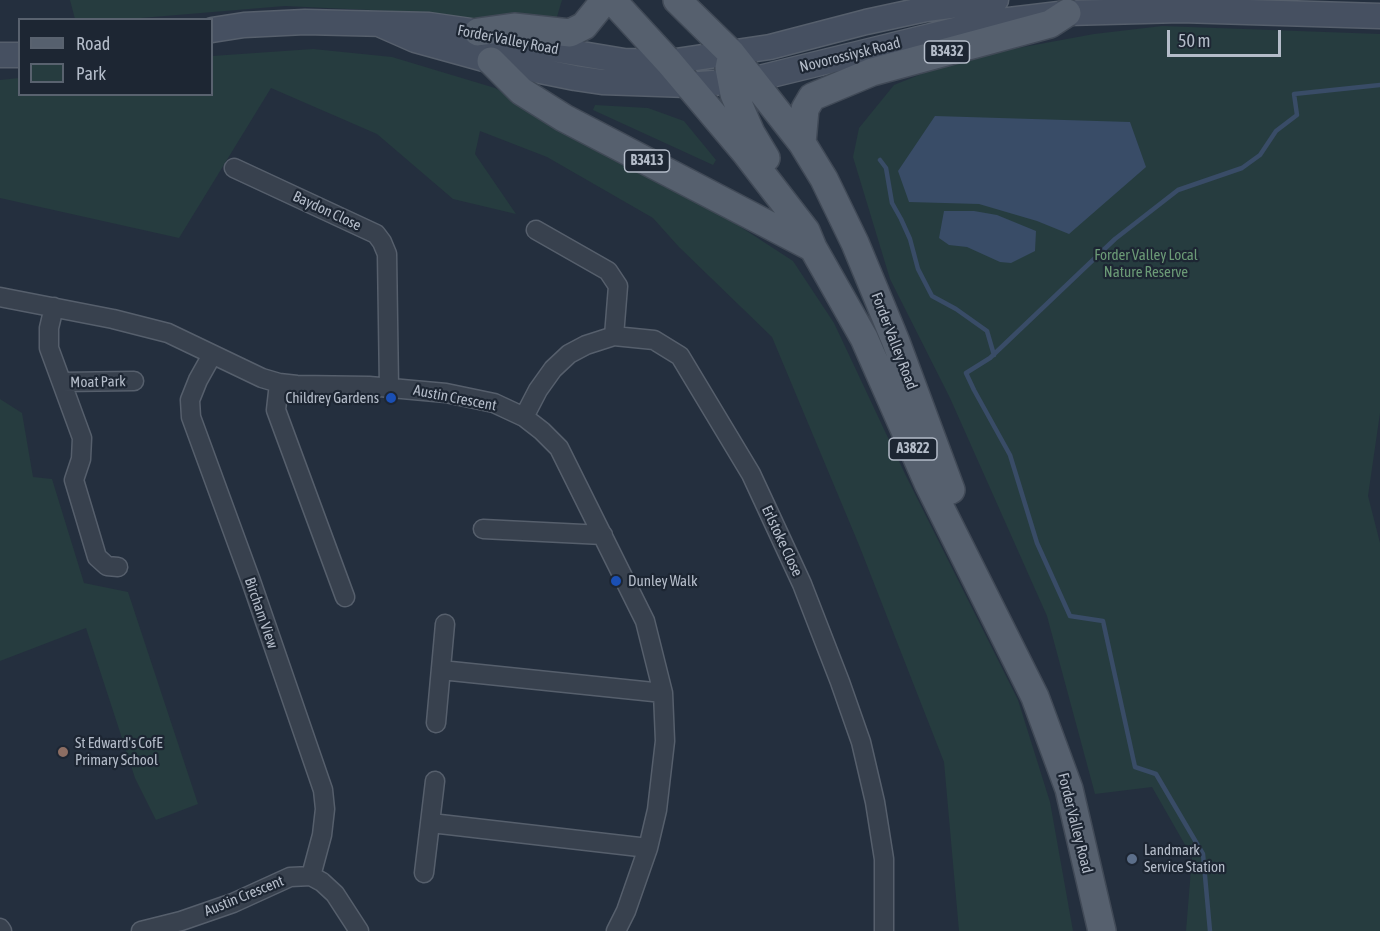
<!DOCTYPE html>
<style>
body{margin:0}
#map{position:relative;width:1380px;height:931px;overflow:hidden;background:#242f3e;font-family:"Asap Condensed",sans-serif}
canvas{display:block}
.legend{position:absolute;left:18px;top:18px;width:195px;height:78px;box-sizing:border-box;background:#1d2633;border:2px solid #59626f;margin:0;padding:8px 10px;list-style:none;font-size:18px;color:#b4bcc9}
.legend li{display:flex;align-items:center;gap:12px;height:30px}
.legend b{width:30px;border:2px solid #59626f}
.scale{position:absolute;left:1167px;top:30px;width:114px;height:27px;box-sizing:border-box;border:3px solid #b4bcc9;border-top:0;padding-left:8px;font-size:18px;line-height:21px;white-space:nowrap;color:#b4bcc9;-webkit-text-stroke:4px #1d2633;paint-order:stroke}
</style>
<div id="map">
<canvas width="1380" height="931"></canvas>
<ul class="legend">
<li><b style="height:8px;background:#56606e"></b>Road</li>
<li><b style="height:16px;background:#263c3f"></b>Park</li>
</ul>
<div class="scale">50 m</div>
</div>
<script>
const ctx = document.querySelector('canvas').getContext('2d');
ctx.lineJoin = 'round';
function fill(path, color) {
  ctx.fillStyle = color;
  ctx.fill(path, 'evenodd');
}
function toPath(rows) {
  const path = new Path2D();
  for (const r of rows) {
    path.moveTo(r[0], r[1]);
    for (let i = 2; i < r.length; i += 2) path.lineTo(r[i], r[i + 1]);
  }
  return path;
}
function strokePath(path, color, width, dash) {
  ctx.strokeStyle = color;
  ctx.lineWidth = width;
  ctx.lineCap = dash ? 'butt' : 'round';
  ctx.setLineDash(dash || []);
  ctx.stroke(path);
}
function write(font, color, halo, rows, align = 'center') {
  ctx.font = font + ' "Asap Condensed",sans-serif';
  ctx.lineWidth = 4.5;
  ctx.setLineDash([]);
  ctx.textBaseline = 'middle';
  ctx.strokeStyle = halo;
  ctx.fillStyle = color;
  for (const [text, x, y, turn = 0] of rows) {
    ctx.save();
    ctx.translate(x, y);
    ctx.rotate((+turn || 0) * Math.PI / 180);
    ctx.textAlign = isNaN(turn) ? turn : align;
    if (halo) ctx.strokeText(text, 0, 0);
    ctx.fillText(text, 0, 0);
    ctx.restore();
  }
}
fill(toPath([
 [70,0,562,0,551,37,412,12,285,6,129,19,75,19],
 [1162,26,1380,34,1380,413,1368,496,1380,543,1380,931,1186,931,1192,857,1152,787,1095,794,1047,616,950,398,890,279,853,157,859,128,894,85,944,65,980,55,1094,34],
 [313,49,392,57,495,88,613,151,733,222,793,261,834,323,906,476,1018,700,1050,802,1073,931,959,931,944,762,859,545,772,337,679,247,653,218,547,157,480,131,475,154,516,214,453,199,377,134,271,88,179,238,0,198,0,80,19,78,20,94,212,94,212,56],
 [595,105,648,108,684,121,716,160,713,165,593,110],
 [0,399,22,413,33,477,52,479,84,583,128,592,198,804,156,820,135,778,86,628,0,661]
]), '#263c3f');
fill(toPath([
 [935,116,1130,122,1146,167,1069,234,1037,221,979,204,909,202,898,171],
 [944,211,974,211,997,215,1036,231,1035,251,1011,263,1000,262,967,247,949,245,939,238]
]), '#394c67');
strokePath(toPath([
 [880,160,886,168,892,203,901,219,910,239,918,269,932,296,956,309,987,331,994,355],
 [1210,931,1203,854,1156,774,1135,767,1103,621,1070,616,1037,543,1010,455,974,390,966,373,990,358,1115,239,1178,190,1242,168,1260,155,1276,131,1297,115,1294,94,1380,85]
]), '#394c67', 4.5);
const minor = toPath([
 [234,168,376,234,382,242,387,254,389,387],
 [536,230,608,271,618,286,614,336],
 [0,297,113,319,168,333,262,378,279,383,297,385,369,386,446,393,494,403,524,417,542,431,559,448,645,621,663,693,665,741,657,810,648,848,626,911,616,931],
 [54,307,49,328,49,348,82,438,81,459,74,480,97,557,107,566,118,567],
 [212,355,198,380,190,400,191,417,251,581,323,790,325,809,322,835,311,876],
 [62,382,134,381],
 [279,383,276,410,345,597],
 [524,417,538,390,553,369,569,354,586,345,614,336,654,340,680,356,751,474,802,584,840,682,861,742,875,802,884,859,884,931],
 [483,529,603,535],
 [441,670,663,693],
 [436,723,445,624],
 [431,823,648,848],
 [424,873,435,781],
 [0,928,2,931],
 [141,931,181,921,233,903,290,877,311,876,322,882,335,894,359,931]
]);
const secondary = toPath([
 [381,25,415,40,491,61,575,78,602,82,688,85,751,80,984,23,1067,13,1181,10,1380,16],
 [212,30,244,25,305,22,429,25,478,32,510,42,624,61,669,62,770,47,866,22,926,9,996,0],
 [0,55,20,55]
]);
const primary = toPath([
 [612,0,669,62,745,152,806,231,813,248,864,338,928,483,1035,697,1069,789,1102,931],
 [677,0,732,54,802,143,824,179,855,243,896,342,951,490],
 [478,32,514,27,570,33,584,26,605,0],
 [732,54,729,68,734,94,751,133,766,158],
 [491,61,521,91,564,118,813,248],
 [802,143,805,109,812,97,872,72,1050,24,1067,13]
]);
strokePath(minor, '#565f6c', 21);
strokePath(secondary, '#565f6c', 27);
strokePath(primary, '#414a57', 30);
strokePath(minor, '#38414e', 18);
strokePath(secondary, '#465061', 24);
strokePath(primary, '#56606e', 27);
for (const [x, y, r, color] of [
 [391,398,6,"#1a4fb4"],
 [616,581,6,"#1a4fb4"],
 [63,752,6,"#8d6e63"],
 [1132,859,6,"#5c6f8a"]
]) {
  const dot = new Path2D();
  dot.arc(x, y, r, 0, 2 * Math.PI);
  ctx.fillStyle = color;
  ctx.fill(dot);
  strokePath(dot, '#1d2633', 2);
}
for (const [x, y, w] of [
 [947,52,45],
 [647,161,45],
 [913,449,48]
]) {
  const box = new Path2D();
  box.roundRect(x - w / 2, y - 11, w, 22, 4.5);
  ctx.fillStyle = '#1d2633';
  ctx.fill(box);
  strokePath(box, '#b4bcc9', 1.5);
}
write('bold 14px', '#b4bcc9', null, [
 ["B3432",947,52],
 ["B3413",647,161],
 ["A3822",913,449]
]);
write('15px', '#b4bcc9', '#1d2633', [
 ["Forder Valley Road",508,40,11],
 ["Novorossiysk Road",850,55,-14],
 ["Baydon Close",327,211,25],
 ["Forder Valley Road",894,341,69],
 ["Moat Park",98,382,-1],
 ["Austin Crescent",455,398,11],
 ["Erlstoke Close",782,541,65],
 ["Bircham View",261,613,71],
 ["Forder Valley Road",1075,823,76],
 ["Austin Crescent",244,896,-22]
]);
write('15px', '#6b9a76', '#1d2633', [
 ["Forder Valley Local",1146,255],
 ["Nature Reserve",1146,272]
]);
write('15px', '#b4bcc9', '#1d2633', [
 ["Childrey Gardens",379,398,"right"],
 ["Dunley Walk",628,581],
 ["St Edward's CofE",75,743],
 ["Primary School",75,760],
 ["Landmark",1144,850],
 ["Service Station",1144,867]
], 'left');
</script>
